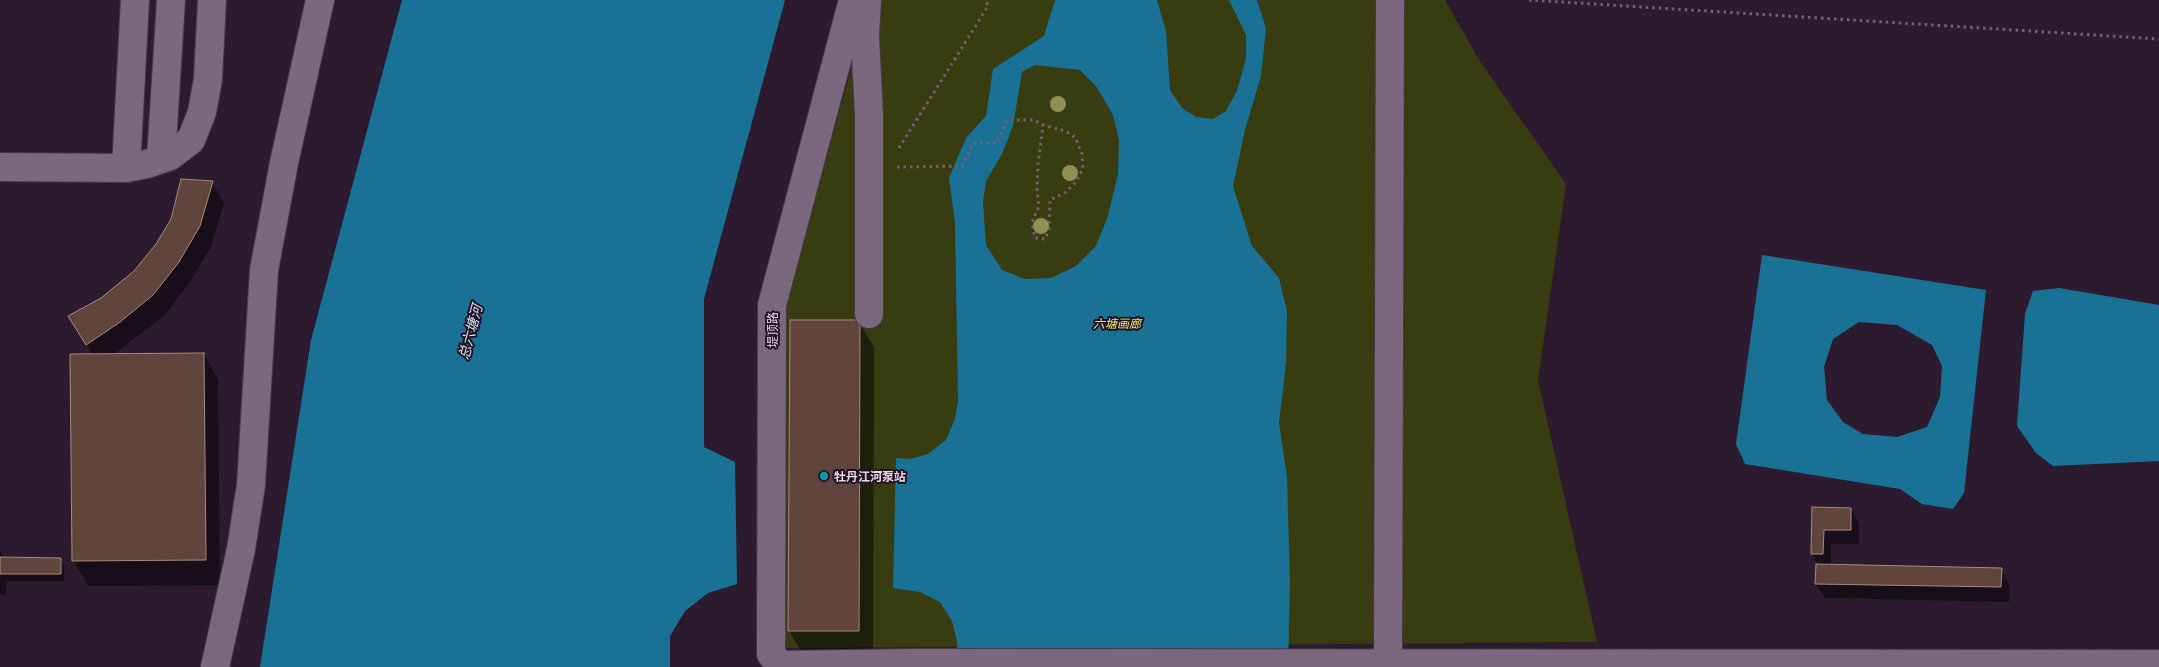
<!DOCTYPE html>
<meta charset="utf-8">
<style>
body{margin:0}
canvas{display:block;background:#2c1b2e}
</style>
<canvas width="2159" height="667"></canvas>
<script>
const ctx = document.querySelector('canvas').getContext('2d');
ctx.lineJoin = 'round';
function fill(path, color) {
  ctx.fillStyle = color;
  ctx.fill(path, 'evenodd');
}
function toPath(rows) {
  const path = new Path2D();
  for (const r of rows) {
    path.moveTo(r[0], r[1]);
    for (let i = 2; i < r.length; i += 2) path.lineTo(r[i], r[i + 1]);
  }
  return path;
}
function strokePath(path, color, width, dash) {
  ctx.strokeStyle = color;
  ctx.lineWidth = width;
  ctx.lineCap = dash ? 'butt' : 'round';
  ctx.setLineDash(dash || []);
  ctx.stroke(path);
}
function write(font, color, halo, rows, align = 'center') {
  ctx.font = font + ' Georgia,"Noto Sans SC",serif';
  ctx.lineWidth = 4;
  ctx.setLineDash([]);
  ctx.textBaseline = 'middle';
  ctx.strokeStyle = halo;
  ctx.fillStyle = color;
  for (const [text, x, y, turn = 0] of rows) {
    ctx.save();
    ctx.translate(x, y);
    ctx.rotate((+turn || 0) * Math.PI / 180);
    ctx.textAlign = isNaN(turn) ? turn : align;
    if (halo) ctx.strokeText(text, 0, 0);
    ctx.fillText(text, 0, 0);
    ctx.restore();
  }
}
fill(toPath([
 [870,0,1445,0,1479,60,1566,184,1538,380,1597,642,785,648,787,302]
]), '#383c11');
fill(toPath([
 [402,0,785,0,704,299,704,447,735,462,737,584,708,593,685,611,670,636,670,667,260,667,311,340],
 [1055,0,1157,0,1166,31,1170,90,1182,108,1196,117,1213,119,1226,111,1237,91,1246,58,1246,35,1229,0,1257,0,1266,29,1261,76,1245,130,1233,186,1252,246,1279,278,1287,311,1286,363,1279,423,1287,477,1290,581,1288,667,957,667,957,641,952,621,940,602,920,592,893,588,896,458,910,459,928,454,946,440,955,419,958,401,955,223,949,178,966,138,986,116,993,69,1044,36],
 [1035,65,1080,70,1096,86,1113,115,1119,140,1118,174,1108,216,1096,246,1076,266,1051,278,1025,279,1002,270,986,245,983,202,986,181,1002,154,1013,126,1022,72],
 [1762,255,1986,290,1964,493,1953,509,1922,504,1900,489,1745,464,1736,444],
 [1859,322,1897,325,1932,345,1942,366,1940,397,1927,427,1897,437,1863,434,1843,422,1827,400,1824,367,1833,339],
 [2059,288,2159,305,2159,461,2053,466,2036,453,2017,426,2025,314,2033,291]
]), '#197196');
fill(toPath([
 [212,182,224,203,211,247,190,282,165,315,113,355,204,354,218,379,220,585,88,586,73,560,93,355,82,337,102,299,135,272],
 [859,322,874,347,873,656,804,656,789,631],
 [1813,508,1851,509,1859,523,1859,544,1831,544,1831,566,2001,570,2009,584,2009,602,1825,598,1816,584,1819,566,1812,554],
 [0,551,4,558,60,559,64,566,64,581,7,581,6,595,0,595]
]), '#0007');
const building = toPath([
 [181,179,213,181,200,226,179,262,153,295,120,322,86,345,68,316,101,298,134,271,156,244,171,219,181,179],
 [790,320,860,320,859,631,788,631,790,320],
 [204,353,206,560,72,561,70,354,204,353],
 [1812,507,1851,508,1851,530,1824,530,1823,554,1811,554,1812,507],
 [0,557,61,558,61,574,0,574,0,557],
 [1816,564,2002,568,2001,587,1815,584,1816,564]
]);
fill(building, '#61443c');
strokePath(building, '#aa8980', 1);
const minor = toPath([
 [867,0,865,37,869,114,869,314],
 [161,159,171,0],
 [0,167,126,168,147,164,170,156,191,140,202,112,208,79,212,0],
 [126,168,135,0],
 [1388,663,1390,0],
 [780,665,913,663,2159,664],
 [215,667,241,549,251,485,264,270,284,163,320,0],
 [782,667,771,654,772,305,853,0]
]);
strokePath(minor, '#473948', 30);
strokePath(toPath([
 [1529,0,2159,39],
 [899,148,988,6,986,0],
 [897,167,962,166,973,143,997,143,1007,120,1034,120,1043,125,1038,164,1037,190,1039,206,1032,222,1035,238,1045,239,1049,229,1050,200,1066,192,1076,182,1083,168,1082,154,1075,137,1065,131,1043,125]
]), '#716272', 3, [2.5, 4]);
strokePath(minor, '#7b687e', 28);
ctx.fillStyle = '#918f52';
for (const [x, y] of [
 [1058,104],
 [1070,173],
 [1041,226]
]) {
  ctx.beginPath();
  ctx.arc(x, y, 8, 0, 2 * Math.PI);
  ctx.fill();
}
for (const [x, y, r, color] of [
 [824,476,5,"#0f9aa8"]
]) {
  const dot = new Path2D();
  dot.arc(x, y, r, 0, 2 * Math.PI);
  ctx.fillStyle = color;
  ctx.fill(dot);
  strokePath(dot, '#221224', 2);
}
write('italic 12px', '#e3ee6f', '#221224', [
 ["六塘画廊",1117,323]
]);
write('12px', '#e7dce8', '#221224', [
 ["堤顶路",772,330,-90]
]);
write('bold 12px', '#e7dce8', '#221224', [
 ["牡丹江河泵站",834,476]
], 'left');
write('italic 14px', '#cfe6f3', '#221224', [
 ["总六塘河",470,332,-75]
]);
</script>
